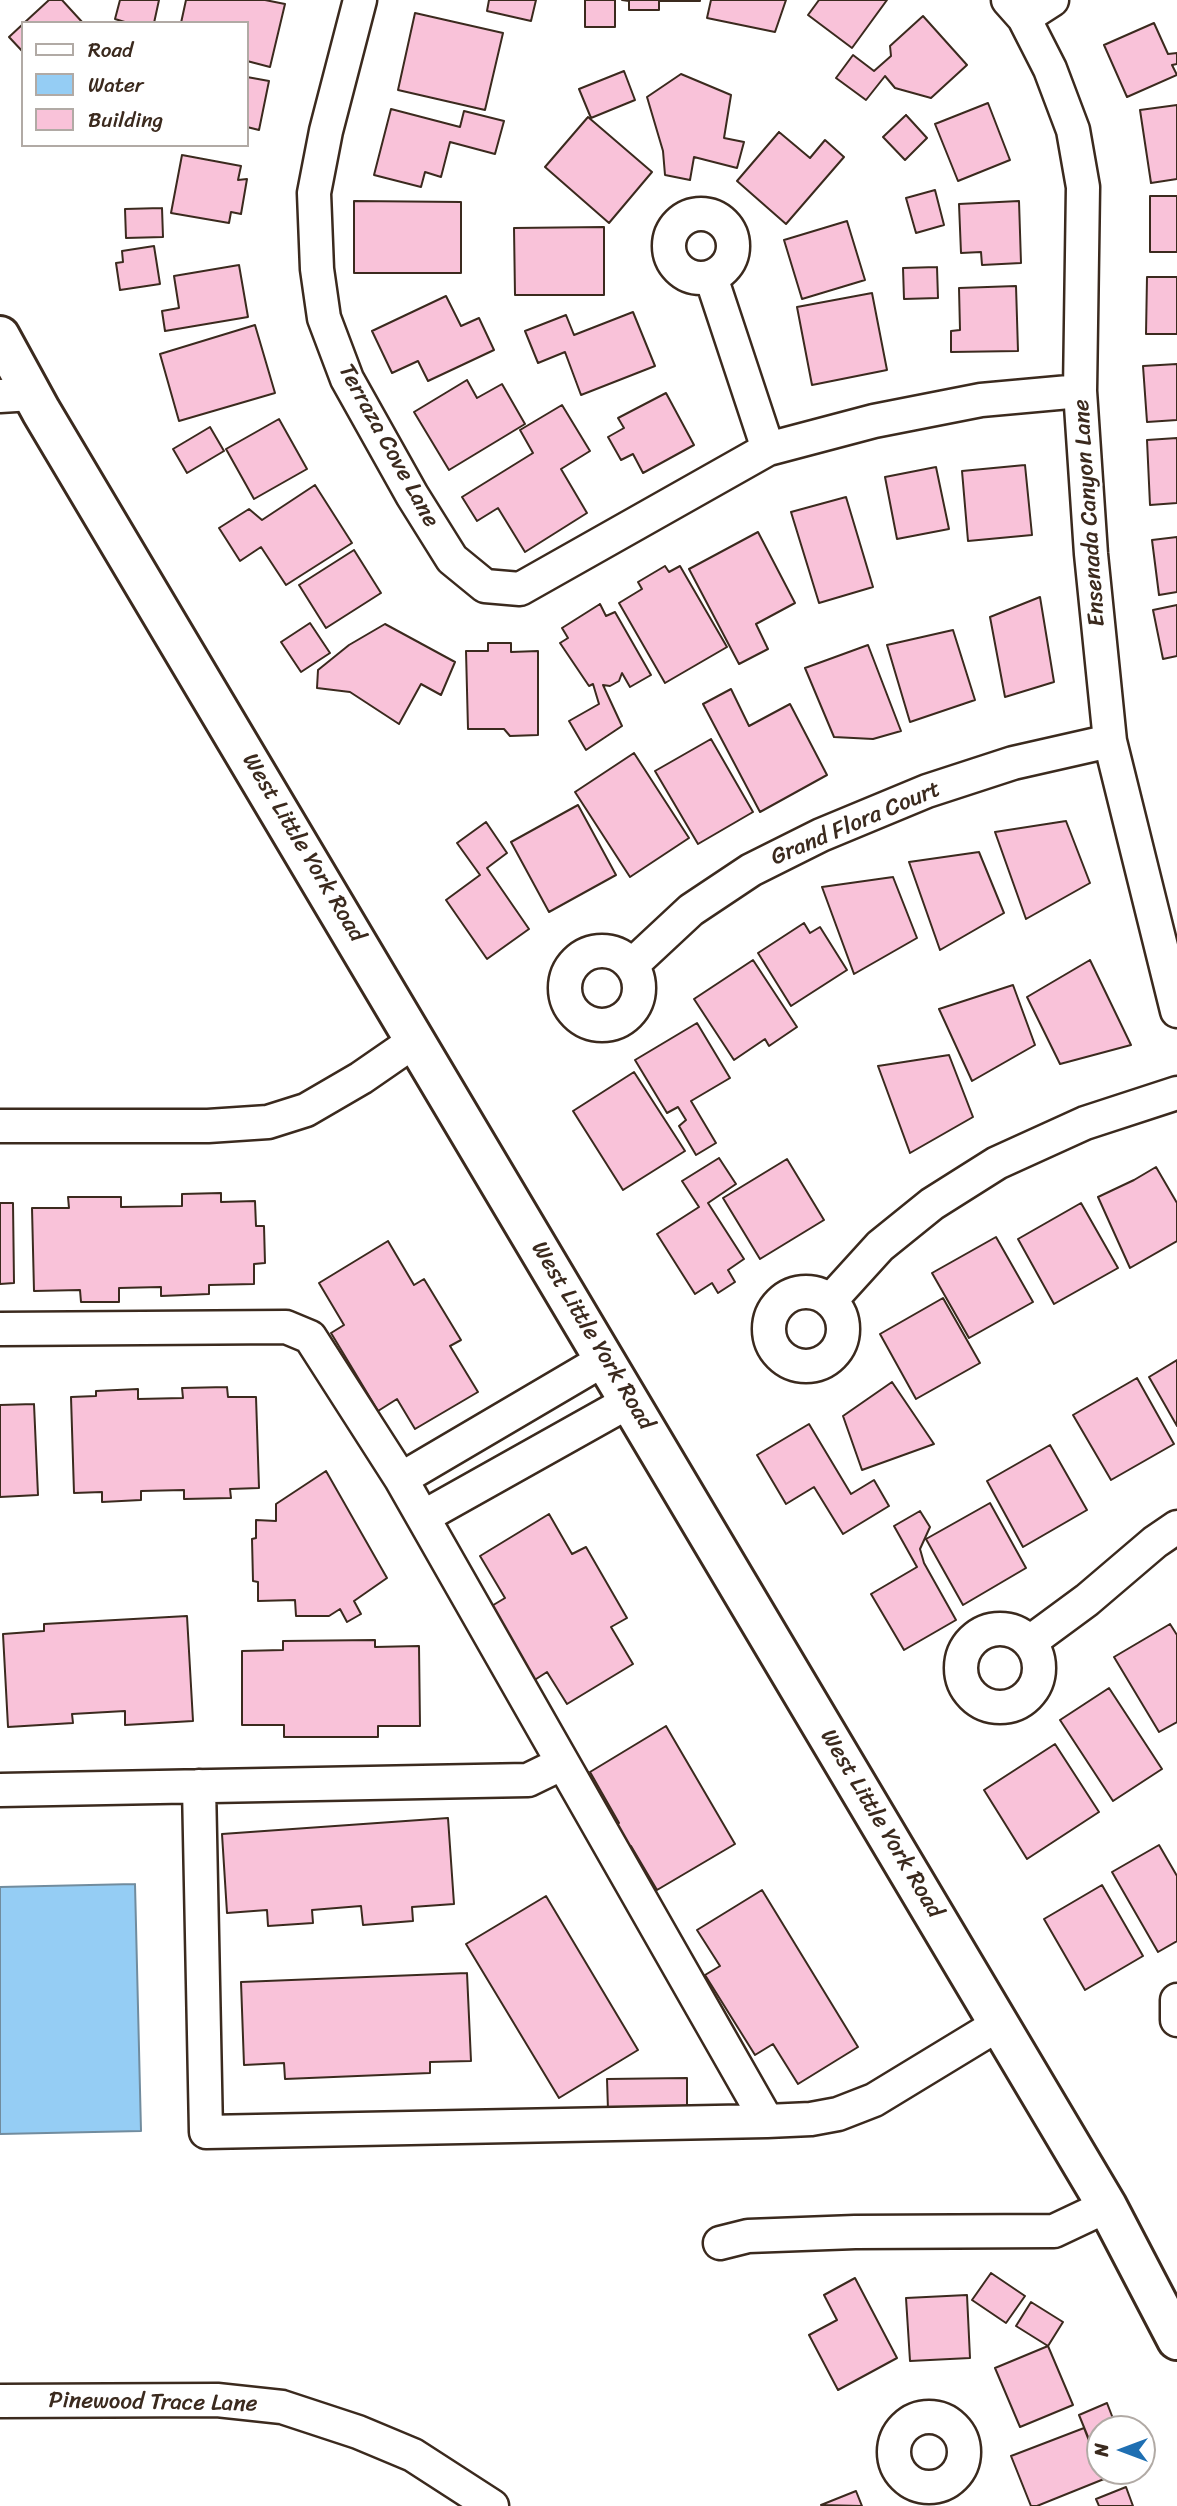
<!DOCTYPE html>
<style>
body{margin:0}
#map{position:relative;width:1177px;height:2506px;overflow:hidden;background:#fff;font-family:Sriracha,sans-serif}
canvas{display:block}
.legend{position:absolute;left:21px;top:21px;width:228px;height:126px;box-sizing:border-box;background:#fff;border:2px solid #b1aaa5;margin:0;padding:9px 12px;list-style:none;font-size:21px;color:#3b2a1e}
.legend li{display:flex;align-items:center;gap:14px;height:35px}
.legend b{width:35px;border:2px solid #b1aaa5}
.north{position:absolute;left:1086px;top:2415px;width:70px;height:70px;box-sizing:border-box;background:#fff;border:2px solid #b1aaa5;border-radius:50%;rotate:270deg;font-size:19px;font-weight:700;line-height:28px;text-align:center;color:#3b2a1e}
.north::after{content:'';display:block;margin:auto;width:24px;height:32px;background:#1f6fb2;clip-path:polygon(50% 0,100% 100%,50% 72%,0 100%)}
</style>
<div id="map">
<canvas width="1177" height="2506"></canvas>
<ul class="legend">
<li><b style="height:9px;background:#fff"></b>Road</li>
<li><b style="height:19px;background:#95cdf4"></b>Water</li>
<li><b style="height:19px;background:#f9c2d9"></b>Building</li>
</ul>
<div class="north">N</div>
</div>
<script>
const ctx = document.querySelector('canvas').getContext('2d');
ctx.lineJoin = 'round';
function fill(path, color) {
  ctx.fillStyle = color;
  ctx.fill(path, 'evenodd');
}
function toPath(rows) {
  const path = new Path2D();
  for (const r of rows) {
    if (r.length === 3) {
      path.moveTo(r[0] + r[2], r[1]);
      path.arc(r[0], r[1], r[2], 0, 2 * Math.PI);
      continue;
    }
    path.moveTo(r[0], r[1]);
    for (let i = 2; i < r.length; i += 2) path.lineTo(r[i], r[i + 1]);
  }
  return path;
}
function strokePath(path, color, width, dash) {
  ctx.strokeStyle = color;
  ctx.lineWidth = width;
  ctx.lineCap = dash ? 'butt' : 'round';
  ctx.setLineDash(dash || []);
  ctx.stroke(path);
}
function write(font, color, halo, rows, align = 'center') {
  ctx.font = font + ' Sriracha,sans-serif';
  ctx.lineWidth = 5;
  ctx.setLineDash([]);
  ctx.textBaseline = 'middle';
  ctx.strokeStyle = halo;
  ctx.fillStyle = color;
  for (const [text, x, y, turn = 0] of rows) {
    ctx.save();
    ctx.translate(x, y);
    ctx.rotate((+turn || 0) * Math.PI / 180);
    ctx.textAlign = isNaN(turn) ? turn : align;
    if (halo) ctx.strokeText(text, 0, 0);
    ctx.fillText(text, 0, 0);
    ctx.restore();
  }
}
const water = toPath([
 [135,1884,141,2131,0,2134,0,1887,135,1884]
]);
fill(water, '#95cdf4');
strokePath(water, '#718c9e', 2);
const building = toPath([
 [49,0,62,0,83,23,24,23,49,0],
 [120,0,159,0,154,23,128,23,115,19,120,0],
 [186,0,265,0,285,4,270,67,247,61,247,23,181,23,186,0],
 [489,0,536,0,531,21,487,11,489,0],
 [585,0,615,0,615,27,585,27,585,0],
 [622,0,700,0,700,1,659,1,659,10,629,10,629,1,622,0],
 [711,0,786,0,775,32,707,18,711,0],
 [819,0,887,0,852,48,808,15,819,0],
 [415,13,503,33,485,110,398,90,415,13],
 [923,16,967,65,931,98,895,88,885,76,866,100,836,78,853,55,874,71,891,56,890,46,923,16],
 [1154,23,1168,54,1177,53,1177,64,1172,65,1177,75,1127,97,1104,45,1154,23],
 [23,24,23,52,9,37,23,24],
 [624,71,635,100,591,118,579,89,624,71],
 [681,74,731,95,724,138,744,142,737,168,694,157,690,180,665,175,663,151,647,97,681,74],
 [247,77,269,81,259,130,247,127,247,77],
 [988,103,1010,160,958,181,935,124,988,103],
 [1177,105,1177,179,1151,183,1140,110,1177,105],
 [391,109,460,127,464,111,504,121,495,154,450,142,441,177,425,172,421,187,374,175,391,109],
 [906,115,927,138,905,160,883,137,906,115],
 [588,117,652,172,609,223,545,167,588,117],
 [779,132,810,158,825,140,844,157,786,224,737,181,779,132],
 [182,155,241,166,238,180,247,179,241,214,231,212,229,223,171,213,182,155],
 [935,190,944,225,916,233,906,198,935,190],
 [1150,196,1177,196,1177,252,1150,252,1150,196],
 [354,201,461,202,461,273,354,273,354,201],
 [1019,201,1021,263,982,265,981,252,961,253,959,204,1019,201],
 [162,208,163,237,126,238,125,209,162,208],
 [847,221,865,280,802,299,784,240,847,221],
 [604,227,604,295,515,295,514,228,604,227],
 [154,246,160,284,120,290,116,263,123,262,122,251,154,246],
 [239,265,248,317,165,331,162,311,179,308,174,276,239,265],
 [937,267,938,298,904,299,903,268,937,267],
 [1147,277,1177,277,1177,334,1146,334,1147,277],
 [1016,286,1018,351,951,352,951,331,960,330,959,288,1016,286],
 [872,293,887,370,812,385,797,307,872,293],
 [446,296,461,326,479,318,494,350,428,381,418,361,392,373,372,331,446,296],
 [633,312,655,366,581,395,565,352,538,363,525,331,566,315,574,335,633,312],
 [255,325,275,393,179,421,160,354,255,325],
 [1177,364,1177,420,1147,422,1143,366,1177,364],
 [467,380,477,398,502,384,525,424,449,470,414,412,467,380],
 [666,393,694,445,643,473,633,454,621,460,608,437,624,428,618,418,666,393],
 [562,405,590,451,561,469,587,513,525,552,498,508,477,521,462,497,533,453,520,430,562,405],
 [279,419,307,469,254,499,226,449,279,419],
 [210,427,224,451,187,473,173,449,210,427],
 [1177,438,1177,503,1150,505,1147,440,1177,438],
 [1025,465,1032,535,968,541,962,471,1025,465],
 [936,467,949,529,897,539,885,477,936,467],
 [315,485,352,543,286,585,261,547,240,561,219,528,249,509,262,520,315,485],
 [846,497,873,587,819,603,791,512,846,497],
 [758,532,795,603,756,624,768,649,739,664,689,569,758,532],
 [1177,537,1177,592,1159,595,1152,540,1177,537],
 [354,550,381,593,326,628,299,585,354,550],
 [665,566,669,572,680,566,727,647,665,683,619,603,642,589,638,582,665,566],
 [1040,597,1054,682,1005,697,990,617,1040,597],
 [600,604,606,616,615,612,651,675,630,687,622,673,619,681,610,686,603,685,622,726,586,750,569,721,599,704,593,684,589,686,560,643,568,638,562,628,600,604],
 [1177,605,1177,656,1163,659,1153,610,1177,605],
 [310,623,330,653,301,672,281,642,310,623],
 [385,624,455,662,441,695,421,684,399,724,350,692,317,688,318,670,349,645,385,624],
 [953,630,975,700,910,722,887,645,953,630],
 [488,643,511,643,511,652,538,651,538,735,510,736,504,729,468,729,466,651,488,651,488,643],
 [868,645,901,731,873,739,834,737,805,668,868,645],
 [731,689,749,726,790,704,827,775,760,812,703,704,731,689],
 [711,739,753,812,698,844,655,771,711,739],
 [634,753,689,838,630,877,575,792,634,753],
 [578,805,616,875,549,912,511,842,578,805],
 [1066,821,1090,883,1026,919,995,832,1066,821],
 [486,822,507,853,487,868,529,929,487,959,446,900,480,875,457,843,486,822],
 [979,852,1004,913,940,950,909,862,979,852],
 [893,877,917,938,854,974,822,887,893,877],
 [804,923,810,933,820,927,847,970,791,1006,758,953,804,923],
 [753,960,797,1027,769,1046,765,1039,734,1060,694,999,753,960],
 [1090,960,1131,1045,1060,1064,1027,997,1090,960],
 [1013,985,1035,1045,972,1081,939,1009,1013,985],
 [697,1023,730,1078,691,1101,716,1143,696,1155,679,1126,686,1120,678,1107,667,1113,635,1060,697,1023],
 [949,1055,973,1117,910,1153,878,1066,949,1055],
 [634,1072,685,1151,623,1190,573,1111,634,1072],
 [719,1158,736,1184,708,1203,744,1259,728,1270,735,1282,718,1293,712,1283,695,1294,657,1234,699,1207,682,1181,719,1158],
 [787,1159,824,1220,760,1259,723,1198,787,1159],
 [1156,1167,1177,1203,1177,1241,1130,1268,1098,1197,1134,1180,1156,1167],
 [221,1193,221,1202,255,1201,256,1226,264,1226,265,1263,254,1264,254,1284,209,1285,209,1294,161,1296,161,1287,119,1288,119,1302,81,1302,80,1290,34,1291,32,1208,69,1208,68,1197,121,1197,121,1207,182,1206,182,1194,221,1193],
 [0,1203,13,1203,14,1283,0,1284,0,1203],
 [1081,1203,1118,1268,1054,1304,1018,1239,1081,1203],
 [996,1237,1033,1302,969,1338,932,1273,996,1237],
 [388,1241,414,1285,424,1279,461,1340,450,1346,478,1392,415,1429,397,1399,378,1411,331,1333,344,1325,319,1283,388,1241],
 [943,1298,980,1363,916,1399,880,1334,943,1298],
 [1177,1360,1177,1426,1149,1377,1177,1360],
 [1137,1378,1174,1444,1111,1480,1073,1415,1137,1378],
 [892,1382,934,1444,862,1470,843,1416,892,1382],
 [227,1387,228,1397,256,1397,259,1488,230,1489,231,1498,184,1499,184,1490,141,1491,141,1500,102,1502,102,1492,74,1493,71,1397,96,1396,96,1391,138,1389,138,1399,183,1398,182,1388,227,1387],
 [34,1404,38,1495,0,1497,0,1405,34,1404],
 [809,1424,851,1494,874,1480,889,1506,843,1534,814,1487,786,1504,757,1455,809,1424],
 [1050,1445,1087,1510,1023,1547,987,1481,1050,1445],
 [326,1471,387,1578,354,1601,361,1614,347,1622,340,1609,329,1616,296,1616,295,1600,258,1601,258,1582,253,1581,252,1539,256,1538,256,1520,276,1521,276,1504,326,1471],
 [990,1503,1026,1568,963,1605,926,1539,990,1503],
 [920,1511,930,1527,920,1549,924,1563,956,1620,904,1650,871,1594,917,1567,894,1526,920,1511],
 [549,1514,572,1554,586,1547,627,1618,611,1627,633,1664,567,1704,547,1672,533,1681,490,1607,505,1598,480,1556,549,1514],
 [187,1616,193,1721,125,1725,125,1711,72,1714,73,1723,8,1727,3,1634,44,1631,44,1624,187,1616],
 [1170,1624,1177,1635,1177,1722,1159,1732,1114,1657,1170,1624],
 [375,1640,375,1647,419,1646,420,1726,378,1726,378,1737,284,1737,284,1725,242,1725,242,1651,283,1650,283,1641,375,1640],
 [1109,1688,1162,1769,1113,1801,1060,1720,1109,1688],
 [666,1726,735,1844,657,1890,631,1846,623,1851,610,1829,619,1823,590,1772,666,1726],
 [1055,1744,1099,1812,1027,1859,984,1790,1055,1744],
 [448,1818,454,1904,412,1907,413,1921,363,1925,361,1906,312,1910,313,1923,268,1926,267,1910,227,1913,222,1834,448,1818],
 [1159,1845,1177,1876,1177,1941,1158,1952,1112,1872,1159,1845],
 [1102,1885,1143,1956,1085,1990,1044,1919,1102,1885],
 [762,1890,858,2047,798,2084,773,2044,755,2055,705,1975,720,1966,697,1930,762,1890],
 [546,1896,638,2050,559,2098,466,1944,546,1896],
 [467,1973,471,2061,430,2062,430,2073,285,2079,284,2063,244,2065,241,1982,467,1973],
 [687,2078,687,2108,608,2110,607,2079,687,2078],
 [991,2273,1025,2296,1006,2323,972,2300,991,2273],
 [855,2278,897,2358,838,2390,809,2335,837,2320,824,2295,855,2278],
 [967,2295,970,2358,910,2361,906,2298,967,2295],
 [1031,2302,1063,2322,1048,2346,1016,2326,1031,2302],
 [1048,2346,1073,2405,1020,2427,995,2368,1048,2346],
 [1107,2403,1117,2429,1100,2429,1100,2438,1090,2442,1079,2415,1107,2403],
 [1084,2428,1104,2479,1037,2506,1031,2506,1011,2456,1084,2428],
 [1126,2487,1133,2506,1099,2506,1096,2499,1126,2487],
 [856,2491,862,2506,821,2505,856,2491]
]);
fill(building, '#f9c2d9');
strokePath(building, '#3b2a1e', 2);
const minor = toPath([
 [360,0,326,131,314,193,317,269,324,318,347,379,412,495,452,559,485,586,520,589,768,449,874,421,981,400,1080,391],
 [1008,0,1024,18,1050,69,1073,130,1083,187,1080,391,1091,554,1110,741,1177,1011],
 [1024,18,1052,0],
 [701,246,32],
 [711,277,768,449],
 [0,396,32,394],
 [602,988,37],
 [632,965,691,910,751,870,821,835,927,791,1013,763,1110,741],
 [0,1126,208,1126,268,1122,306,1110,361,1078,416,1040],
 [806,1329,37],
 [830,1301,880,1246,932,1204,997,1163,1085,1123,1177,1093],
 [0,1329,286,1327,310,1337,401,1479,767,2121,206,2132,199,1786],
 [401,1479,605,1359],
 [423,1517,630,1401],
 [1000,1668,39],
 [1030,1642,1087,1600,1155,1542,1177,1527],
 [0,1790,528,1780,563,1763],
 [1177,2000,1177,2020],
 [767,2121,811,2119,838,2114,874,2100,999,2024],
 [720,2243,748,2236,855,2232,1054,2231,1107,2206],
 [0,2401,217,2400,282,2407,358,2432,413,2455,492,2506],
 [929,2452,35]
]);
const major = toPath([
 [0,336,41,411,1107,2206,1177,2340]
]);
strokePath(minor, '#3b2a1e', 37);
strokePath(major, '#3b2a1e', 44);
strokePath(minor, '#fff', 32);
strokePath(major, '#fff', 38);
write('23px', '#3b2a1e', '#fff', [
 ["Terraza Cove Lane",388,446,61],
 ["Ensenada Canyon Lane",1090,513,-94],
 ["Grand Flora Court",856,824,-23],
 ["West Little York Road",303,848,59],
 ["West Little York Road",592,1336,59],
 ["West Little York Road",881,1824,59],
 ["Pinewood Trace Lane",153,2403,1]
]);
</script>
